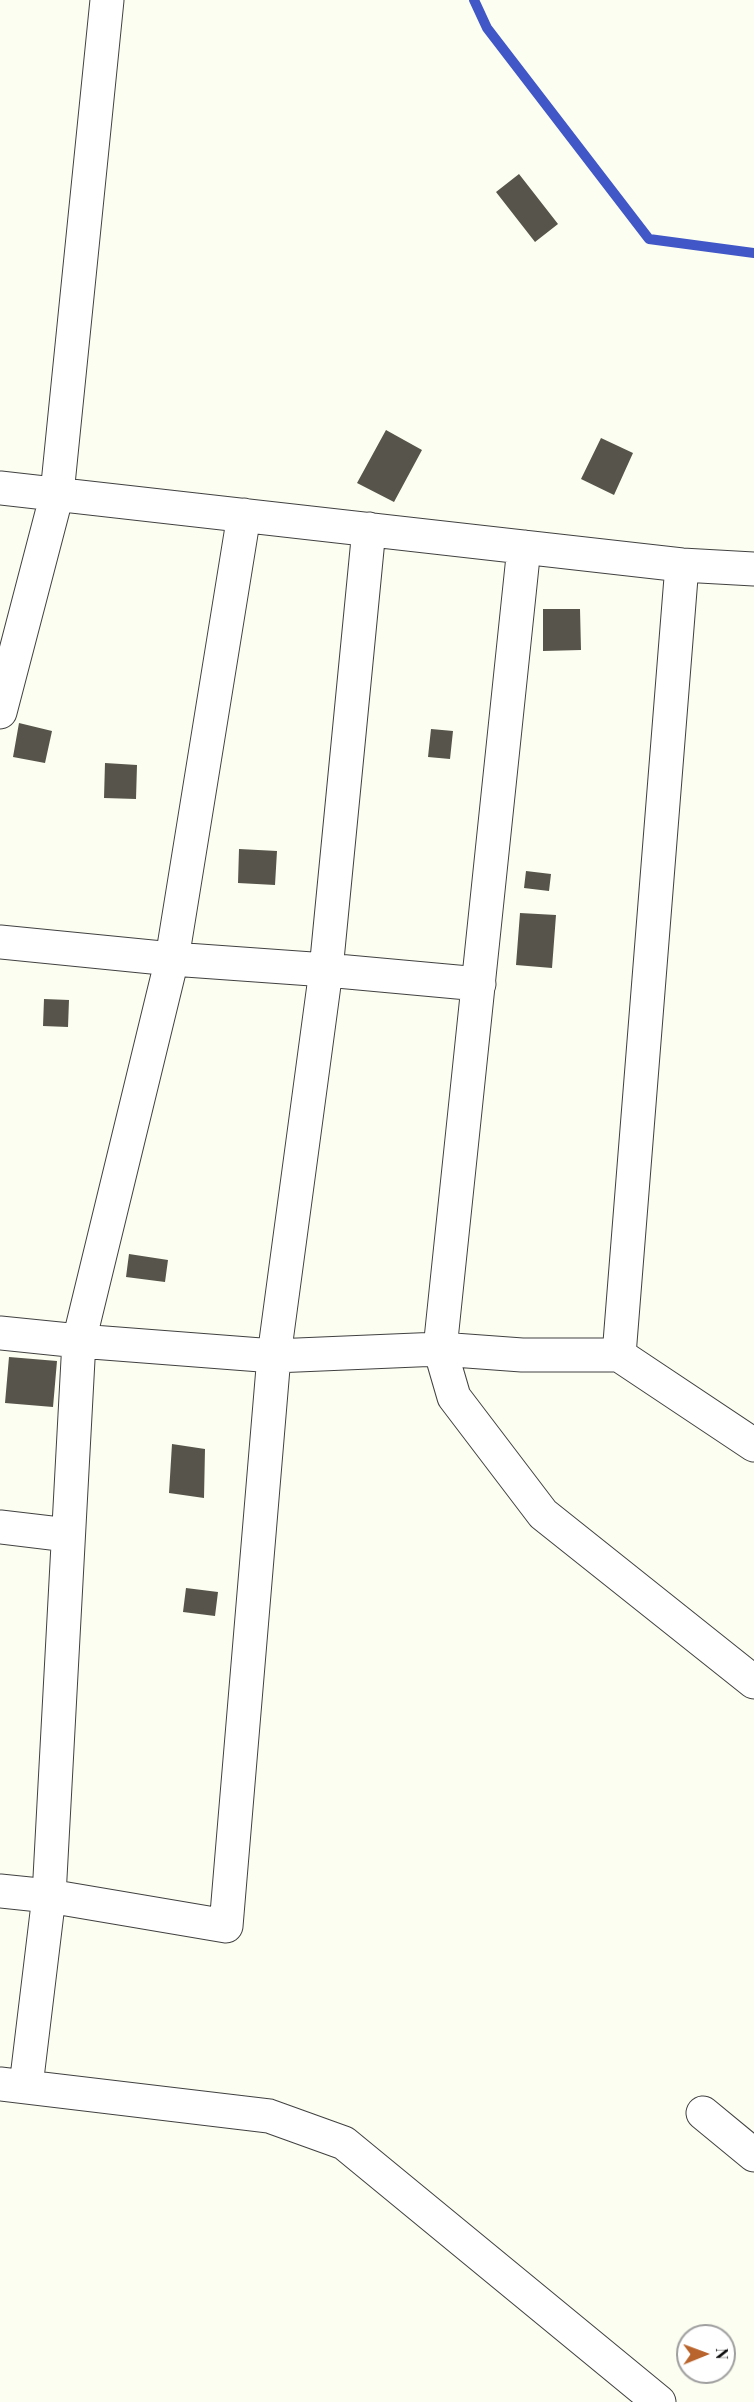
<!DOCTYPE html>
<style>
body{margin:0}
#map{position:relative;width:754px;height:2402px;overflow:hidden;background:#fbfef0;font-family:"Playfair Display",serif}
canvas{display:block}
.north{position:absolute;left:676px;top:2324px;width:60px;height:60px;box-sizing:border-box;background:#fff;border:2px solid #9f9f9f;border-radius:50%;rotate:89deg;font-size:16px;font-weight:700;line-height:24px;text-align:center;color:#0e0e0e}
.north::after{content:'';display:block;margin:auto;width:21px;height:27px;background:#b9642c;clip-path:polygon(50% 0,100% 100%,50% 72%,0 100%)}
</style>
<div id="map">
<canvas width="754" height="2402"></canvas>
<div class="north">N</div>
</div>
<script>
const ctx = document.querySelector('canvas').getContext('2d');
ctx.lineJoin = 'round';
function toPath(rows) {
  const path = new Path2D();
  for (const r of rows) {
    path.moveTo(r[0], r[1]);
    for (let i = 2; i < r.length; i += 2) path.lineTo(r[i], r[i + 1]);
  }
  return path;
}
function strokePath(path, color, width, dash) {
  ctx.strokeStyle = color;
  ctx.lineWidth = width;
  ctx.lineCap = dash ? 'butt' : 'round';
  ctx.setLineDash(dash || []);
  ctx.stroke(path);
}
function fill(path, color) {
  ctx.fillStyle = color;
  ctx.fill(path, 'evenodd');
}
strokePath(toPath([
 [474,0,487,28,649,239,754,253]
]), '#4156c7', 10);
fill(toPath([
 [519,174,558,224,535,242,496,192],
 [386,430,422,450,394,502,357,483],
 [601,438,633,453,614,495,581,479],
 [543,609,580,609,581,650,543,651],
 [19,723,52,731,45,763,13,757],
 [431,729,453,731,450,759,428,757],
 [105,763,137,765,136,799,104,798],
 [239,849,277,851,275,885,238,883],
 [526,871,551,874,549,891,524,888],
 [520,913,556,915,552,968,516,965],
 [44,999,69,1000,68,1027,43,1026],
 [129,1254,168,1260,165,1282,126,1277],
 [9,1357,57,1361,53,1407,5,1403],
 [172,1444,205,1449,204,1498,169,1493],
 [186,1588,218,1592,215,1616,183,1612]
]), '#57554b');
const minor = toPath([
 [0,488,682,565,754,569],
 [524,547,440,1349,454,1397,543,1514,754,1682],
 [0,712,57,494,107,0],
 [0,942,172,959,326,970,479,984],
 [0,1333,79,1341,274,1356,440,1349,522,1355,619,1355,754,1445],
 [619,1355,682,565],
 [0,1527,68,1535],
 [0,1891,49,1896,226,1926,274,1356,326,970,369,529],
 [0,2084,269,2116,344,2143,659,2402],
 [26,2086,49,1896,79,1341,172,959,244,515],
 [703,2113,754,2155]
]);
strokePath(minor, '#414141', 35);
strokePath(minor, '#fff', 33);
</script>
